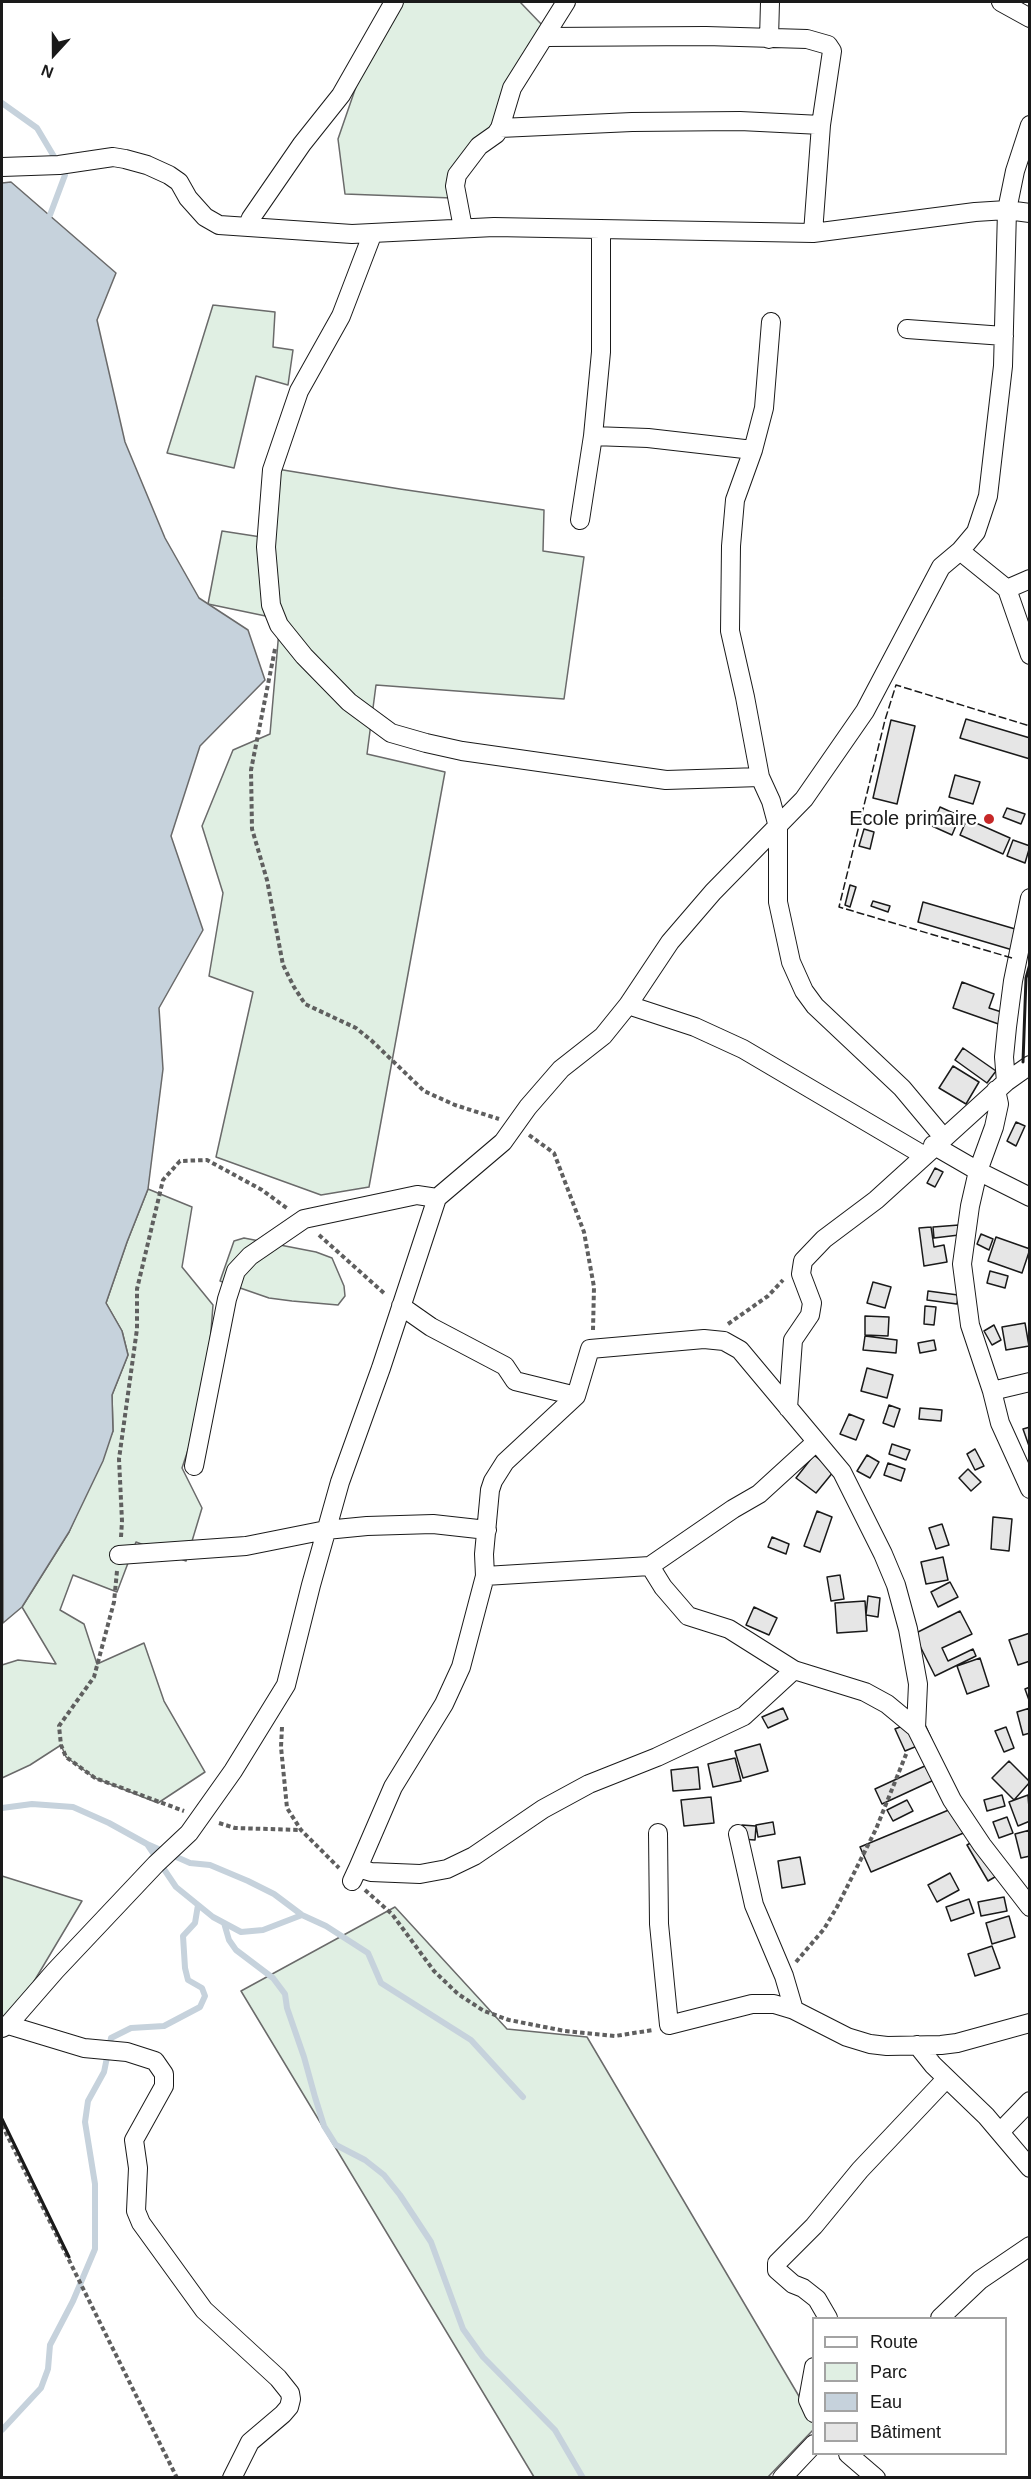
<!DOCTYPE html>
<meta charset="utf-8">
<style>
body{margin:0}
#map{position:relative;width:1031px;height:2479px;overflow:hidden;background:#fff;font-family:Helvetica,sans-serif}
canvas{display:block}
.frame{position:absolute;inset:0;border:3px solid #1a1a1a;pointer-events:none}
.legend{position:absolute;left:812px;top:2317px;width:195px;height:138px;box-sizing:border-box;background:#fff;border:2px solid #a3a3a3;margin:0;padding:8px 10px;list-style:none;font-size:18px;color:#1a1a1a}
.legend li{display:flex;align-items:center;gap:12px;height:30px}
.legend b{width:30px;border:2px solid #a3a3a3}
.north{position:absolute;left:24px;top:24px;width:60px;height:60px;-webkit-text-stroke:4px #fff;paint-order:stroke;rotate:201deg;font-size:16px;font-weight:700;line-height:24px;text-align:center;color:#1a1a1a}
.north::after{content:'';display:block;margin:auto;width:21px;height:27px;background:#1a1a1a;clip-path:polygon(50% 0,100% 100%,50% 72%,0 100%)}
</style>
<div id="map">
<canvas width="1031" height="2479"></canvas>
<div class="frame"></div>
<ul class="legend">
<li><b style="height:8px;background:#fff"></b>Route</li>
<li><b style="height:16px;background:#e0efe3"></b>Parc</li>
<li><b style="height:16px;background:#c6d2dc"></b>Eau</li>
<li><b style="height:16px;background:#e6e6e6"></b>Bâtiment</li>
</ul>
<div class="north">N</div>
</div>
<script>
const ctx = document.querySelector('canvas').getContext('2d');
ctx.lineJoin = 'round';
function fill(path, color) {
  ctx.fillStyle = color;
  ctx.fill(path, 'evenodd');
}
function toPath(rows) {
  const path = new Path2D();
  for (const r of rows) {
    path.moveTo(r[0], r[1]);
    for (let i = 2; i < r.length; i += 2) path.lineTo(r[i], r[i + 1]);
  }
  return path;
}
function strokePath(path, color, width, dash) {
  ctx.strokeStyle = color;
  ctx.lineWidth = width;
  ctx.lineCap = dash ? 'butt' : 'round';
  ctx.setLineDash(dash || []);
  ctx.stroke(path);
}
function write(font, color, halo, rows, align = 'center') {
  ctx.font = font + ' Helvetica,sans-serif';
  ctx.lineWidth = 4.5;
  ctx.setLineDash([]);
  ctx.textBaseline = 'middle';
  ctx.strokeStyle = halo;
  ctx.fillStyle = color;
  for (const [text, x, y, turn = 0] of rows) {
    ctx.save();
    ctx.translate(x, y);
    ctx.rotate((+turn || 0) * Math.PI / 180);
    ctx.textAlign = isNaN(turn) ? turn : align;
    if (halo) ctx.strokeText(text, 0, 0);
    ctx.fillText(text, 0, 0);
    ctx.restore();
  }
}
const green = toPath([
 [398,2,520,2,544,27,452,198,345,194,338,139,359,78,398,2],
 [213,305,275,312,273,347,293,350,288,385,256,376,234,468,167,453,213,305],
 [277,469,400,489,544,510,543,551,584,557,564,699,376,685,367,754,445,772,369,1187,321,1195,216,1157,253,992,209,976,223,893,202,826,233,750,270,734,280,619,208,604,222,531,274,539,277,469],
 [148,1189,192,1207,182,1267,213,1305,206,1396,182,1468,202,1508,186,1561,136,1542,117,1592,73,1575,60,1610,84,1624,97,1664,144,1643,164,1701,205,1772,158,1803,95,1778,66,1757,61,1745,30,1765,2,1778,2,1665,18,1660,56,1664,22,1607,69,1532,113,1431,112,1395,128,1355,122,1331,106,1303,127,1242,148,1189],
 [244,1238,316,1252,332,1258,344,1286,345,1296,338,1305,292,1301,269,1298,220,1281,234,1241,244,1238],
 [2,1876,82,1901,2,2035,2,1876],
 [395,1907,507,2029,587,2037,813,2420,813,2430,768,2477,534,2477,241,1991,395,1907]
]);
fill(green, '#e0efe3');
strokePath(green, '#6a6a6a', 1.5);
const water = toPath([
 [11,182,116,273,97,320,125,442,165,538,199,598,248,630,265,680,200,746,171,836,203,930,159,1008,163,1069,148,1189,127,1242,106,1303,122,1331,128,1355,112,1395,113,1431,103,1461,69,1532,22,1607,3,1623,2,183,11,182]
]);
fill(water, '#c6d2dc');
strokePath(water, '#6a6a6a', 1.5);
strokePath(toPath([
 [2,103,37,128,65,175,50,215],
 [2,1808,32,1804,73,1807,109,1823,147,1844,176,1887,213,1917,241,1932,263,1930,302,1915],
 [147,1844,190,1863,210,1865,248,1881,274,1894,302,1915,326,1926,368,1953,381,1983,471,2040,523,2097],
 [224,1923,229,1940,236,1950,273,1978,285,1994,287,2008,304,2057,315,2097,324,2126,336,2145,365,2160,384,2175,400,2195,431,2242,463,2329,483,2357,555,2430,583,2478],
 [2,2430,41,2388,48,2369,50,2345,73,2301,95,2249,95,2184,85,2122,88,2101,104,2072,111,2038,131,2028,164,2026,200,2007,205,1996,202,1988,188,1980,185,1968,183,1936,195,1923,198,1905]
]), '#c6d2dc', 6);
const building = toPath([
 [966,719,1030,738,1030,759,960,738,966,719],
 [891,720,915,726,897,804,873,798,891,720],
 [955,775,980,782,973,804,949,797,955,775],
 [940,807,960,816,952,835,932,826,940,807],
 [1007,808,1025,814,1021,824,1003,817,1007,808],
 [967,819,1010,838,1003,854,960,835,967,819],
 [864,829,874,832,870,849,859,846,864,829],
 [1013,840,1030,846,1025,863,1007,856,1013,840],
 [850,885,856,887,850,907,845,905,850,885],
 [873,901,890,906,888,912,871,906,873,901],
 [923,902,1022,931,1016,951,918,922,923,902],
 [962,982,994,994,989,1008,1011,1015,1007,1027,953,1008,962,982],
 [963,1048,996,1071,987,1083,955,1060,963,1048],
 [953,1066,979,1082,966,1104,939,1088,953,1066],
 [1016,1122,1025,1126,1016,1146,1007,1141,1016,1122],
 [935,1168,943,1172,935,1187,927,1183,935,1168],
 [959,1225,959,1235,934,1238,933,1227,959,1225],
 [931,1227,934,1247,944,1245,947,1262,924,1266,919,1228,931,1227],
 [981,1234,993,1239,989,1250,977,1244,981,1234],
 [996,1237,1030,1249,1022,1273,988,1261,996,1237],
 [990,1271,1008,1276,1005,1288,987,1283,990,1271],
 [873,1282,891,1287,885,1308,867,1303,873,1282],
 [928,1291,958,1295,957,1304,927,1300,928,1291],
 [925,1306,936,1307,934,1325,924,1324,925,1306],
 [865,1316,889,1317,888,1336,865,1335,865,1316],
 [1025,1323,1029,1346,1006,1350,1002,1327,1025,1323],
 [994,1325,1001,1340,992,1345,984,1331,994,1325],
 [865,1336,897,1340,896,1353,863,1350,865,1336],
 [934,1340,936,1350,920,1353,918,1343,934,1340],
 [867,1368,893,1375,887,1398,861,1391,867,1368],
 [889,1405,900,1409,894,1427,883,1423,889,1405],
 [920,1408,942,1410,941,1421,919,1419,920,1408],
 [849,1414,864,1420,856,1440,840,1434,849,1414],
 [1030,1427,1030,1446,1029,1446,1023,1429,1030,1427],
 [892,1444,910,1450,906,1460,889,1454,892,1444],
 [975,1449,984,1466,975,1470,967,1454,975,1449],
 [814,1455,834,1471,816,1493,796,1478,814,1455],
 [867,1455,879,1462,870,1478,857,1471,867,1455],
 [888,1463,905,1469,901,1481,884,1475,888,1463],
 [968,1469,981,1482,971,1491,959,1478,968,1469],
 [817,1511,832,1517,820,1552,804,1546,817,1511],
 [993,1517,1012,1519,1009,1551,991,1549,993,1517],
 [942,1524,949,1545,936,1549,929,1528,942,1524],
 [772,1537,789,1544,786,1554,768,1547,772,1537],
 [943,1557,948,1580,926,1584,921,1562,943,1557],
 [840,1575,844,1599,831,1601,827,1577,840,1575],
 [950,1582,958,1597,938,1607,931,1592,950,1582],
 [868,1596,880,1598,878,1617,866,1615,868,1596],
 [865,1601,867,1631,837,1633,835,1603,865,1601],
 [754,1607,777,1618,769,1635,746,1625,754,1607],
 [960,1611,972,1634,942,1648,948,1661,973,1649,976,1656,935,1676,914,1634,960,1611],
 [1030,1633,1030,1661,1018,1665,1009,1640,1030,1633],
 [980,1658,989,1686,967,1694,957,1666,980,1658],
 [1030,1687,1030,1703,1025,1689,1030,1687],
 [783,1708,788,1719,768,1728,762,1717,783,1708],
 [1030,1708,1030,1733,1023,1735,1017,1712,1030,1708],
 [922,1718,932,1740,905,1751,895,1729,922,1718],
 [1006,1727,1014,1748,1004,1752,995,1731,1006,1727],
 [760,1744,768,1771,743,1778,735,1751,760,1744],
 [735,1758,741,1781,713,1787,708,1764,735,1758],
 [940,1759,947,1774,882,1804,875,1789,940,1759],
 [1009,1761,1030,1782,1014,1800,992,1778,1009,1761],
 [698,1767,700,1789,673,1791,671,1770,698,1767],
 [1002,1795,1005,1806,987,1811,984,1800,1002,1795],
 [1028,1795,1030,1821,1018,1826,1009,1802,1028,1795],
 [711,1797,714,1823,684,1826,681,1800,711,1797],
 [907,1800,913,1811,893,1821,887,1810,907,1800],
 [963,1804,973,1829,871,1872,860,1847,963,1804],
 [1007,1817,1013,1833,999,1838,993,1822,1007,1817],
 [773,1822,775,1834,758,1837,756,1825,773,1822],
 [742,1825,756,1826,755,1840,741,1839,742,1825],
 [1030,1830,1030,1856,1021,1858,1015,1834,1030,1830],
 [979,1838,1000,1874,988,1881,967,1845,979,1838],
 [800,1857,805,1884,782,1888,778,1861,800,1857],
 [950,1873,959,1890,937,1902,928,1885,950,1873],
 [1004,1897,1007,1911,981,1916,978,1902,1004,1897],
 [969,1899,974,1913,951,1921,946,1907,969,1899],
 [1009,1916,1015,1937,992,1944,986,1923,1009,1916],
 [992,1946,1000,1968,975,1976,968,1954,992,1946]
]);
fill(building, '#e6e6e6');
strokePath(building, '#1a1a1a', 1.5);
const street = toPath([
 [1001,2,1030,18],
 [546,37,706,36,807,39,828,45,832,51,821,125,813,233],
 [769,39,770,2],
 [500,128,632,122,740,121,821,125],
 [2,167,59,165,113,157,125,159,147,165,169,175,179,182,188,198,205,217,219,225,352,234,494,227,813,233,975,212,1007,210,1030,213],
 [247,227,251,218,302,144,341,95,394,2],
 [463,228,455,186,457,175,479,146,496,134,500,128,512,88,566,2],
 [601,229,601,352,593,436,648,438,753,450,735,500,731,546,730,631,745,697,760,777,771,801,778,827,778,902,791,962,804,991,815,1006,902,1088,943,1137],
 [372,235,341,316,299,391,272,470,266,547,271,605,279,625,304,656,349,702,391,733,426,743,462,751,666,780,760,777],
 [907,329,1004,336],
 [753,450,764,408,771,322],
 [580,520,593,436],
 [960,551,1007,589,1030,655],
 [1007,589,1030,579],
 [628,1005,695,1027,743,1049,923,1155],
 [1006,1082,1004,1057,1007,1027,1013,981,1030,898],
 [996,1090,999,1104,994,1127,978,1171,970,1206,962,1264,970,1325,992,1391,1000,1423,1030,1489],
 [933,1145,978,1171,1030,1197],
 [401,1306,431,1327,505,1366,515,1381,576,1396],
 [992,1391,1030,1382],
 [788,1408,793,1340,810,1315,812,1303,801,1274,803,1261,824,1239,876,1200,1006,1082,1030,1065],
 [194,1466,227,1299,236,1271,250,1256,304,1219,417,1195,437,1198],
 [119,1555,246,1546,326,1530,367,1526,433,1524,487,1530],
 [650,1566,663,1587,688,1616,729,1629,794,1670,865,1692,887,1704,916,1728,952,1800,982,1845,1030,1907],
 [485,1576,650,1566,733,1509,759,1494,816,1442],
 [658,1833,659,1924,669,2025,752,2004,774,2004,794,2010,847,2037,870,2044,887,2046,941,2045,957,2043,1030,2023],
 [738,1834,754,1905,784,1976,794,2010],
 [358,1868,393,1787,444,1704,461,1667,485,1576,484,1554,490,1490,493,1481,505,1462,576,1396,590,1349,704,1339,724,1341,740,1350,842,1472,883,1554,896,1585,908,1629,918,1684,916,1728],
 [352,1881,358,1868,371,1872,420,1874,447,1869,474,1856,543,1809,589,1784,657,1757,744,1716,794,1670],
 [8,2025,84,2048,127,2052,155,2061,164,2074,164,2086,134,2140,138,2168,136,2211,141,2223,204,2310,278,2378,290,2393,291,2399,289,2407,283,2414,250,2442,232,2478],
 [2,2028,8,2025,55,1971,156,1864,189,1833,233,1771,286,1685,311,1585,340,1482,381,1368,437,1198,503,1142,528,1107,561,1069,603,1036,628,1005,670,942,713,892,804,799,865,711,941,567,960,551,976,532,988,496,1003,366,1007,210,1015,171,1030,125],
 [917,2045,933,2065,986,2116,1030,2168],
 [1000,2132,1030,2101],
 [828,2318,817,2299,803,2288,793,2284,777,2270,777,2263,814,2226,860,2170,946,2079],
 [940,2318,980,2280,1030,2246],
 [814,2367,808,2400,814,2413],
 [848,2454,876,2478],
 [782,2478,814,2444]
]);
strokePath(street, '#1a1a1a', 20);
strokePath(toPath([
 [275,649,251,770,252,829,267,880,283,965,294,987,305,1004,356,1028,372,1041,424,1091,455,1105,499,1119],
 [529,1135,554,1153,584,1232,594,1287,593,1330],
 [319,1235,385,1294],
 [728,1324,768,1296,783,1280],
 [121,1537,122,1521,119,1459,137,1329,137,1289,163,1180,180,1161,207,1160,262,1190,288,1209],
 [117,1571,114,1602,94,1677,59,1726,61,1745,66,1757,95,1778,184,1811],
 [282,1727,281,1747,287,1808,301,1830,339,1868],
 [219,1823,235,1828,301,1830],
 [365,1890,392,1914,434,1971,458,1994,484,2011,509,2020,565,2031,615,2036,653,2030],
 [796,1962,824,1929,837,1907,876,1829,907,1752],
 [2,2125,177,2478]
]), '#5f5f5f', 4, [4.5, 3]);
strokePath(street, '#fff', 18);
strokePath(toPath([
 [1012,958,839,907,885,720,896,685,1030,726]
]), '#1a1a1a', 1.5, [8, 3]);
strokePath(toPath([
 [1023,1062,1026,978,1030,964],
 [2,2119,69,2257]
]), '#1a1a1a', 3);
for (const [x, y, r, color] of [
 [989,819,6,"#c62828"]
]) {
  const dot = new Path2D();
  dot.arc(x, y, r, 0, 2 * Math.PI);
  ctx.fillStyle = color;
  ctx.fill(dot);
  strokePath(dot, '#fff', 2);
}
write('20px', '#1a1a1a', '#fff', [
 ["Ecole primaire",977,819]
], 'right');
</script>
